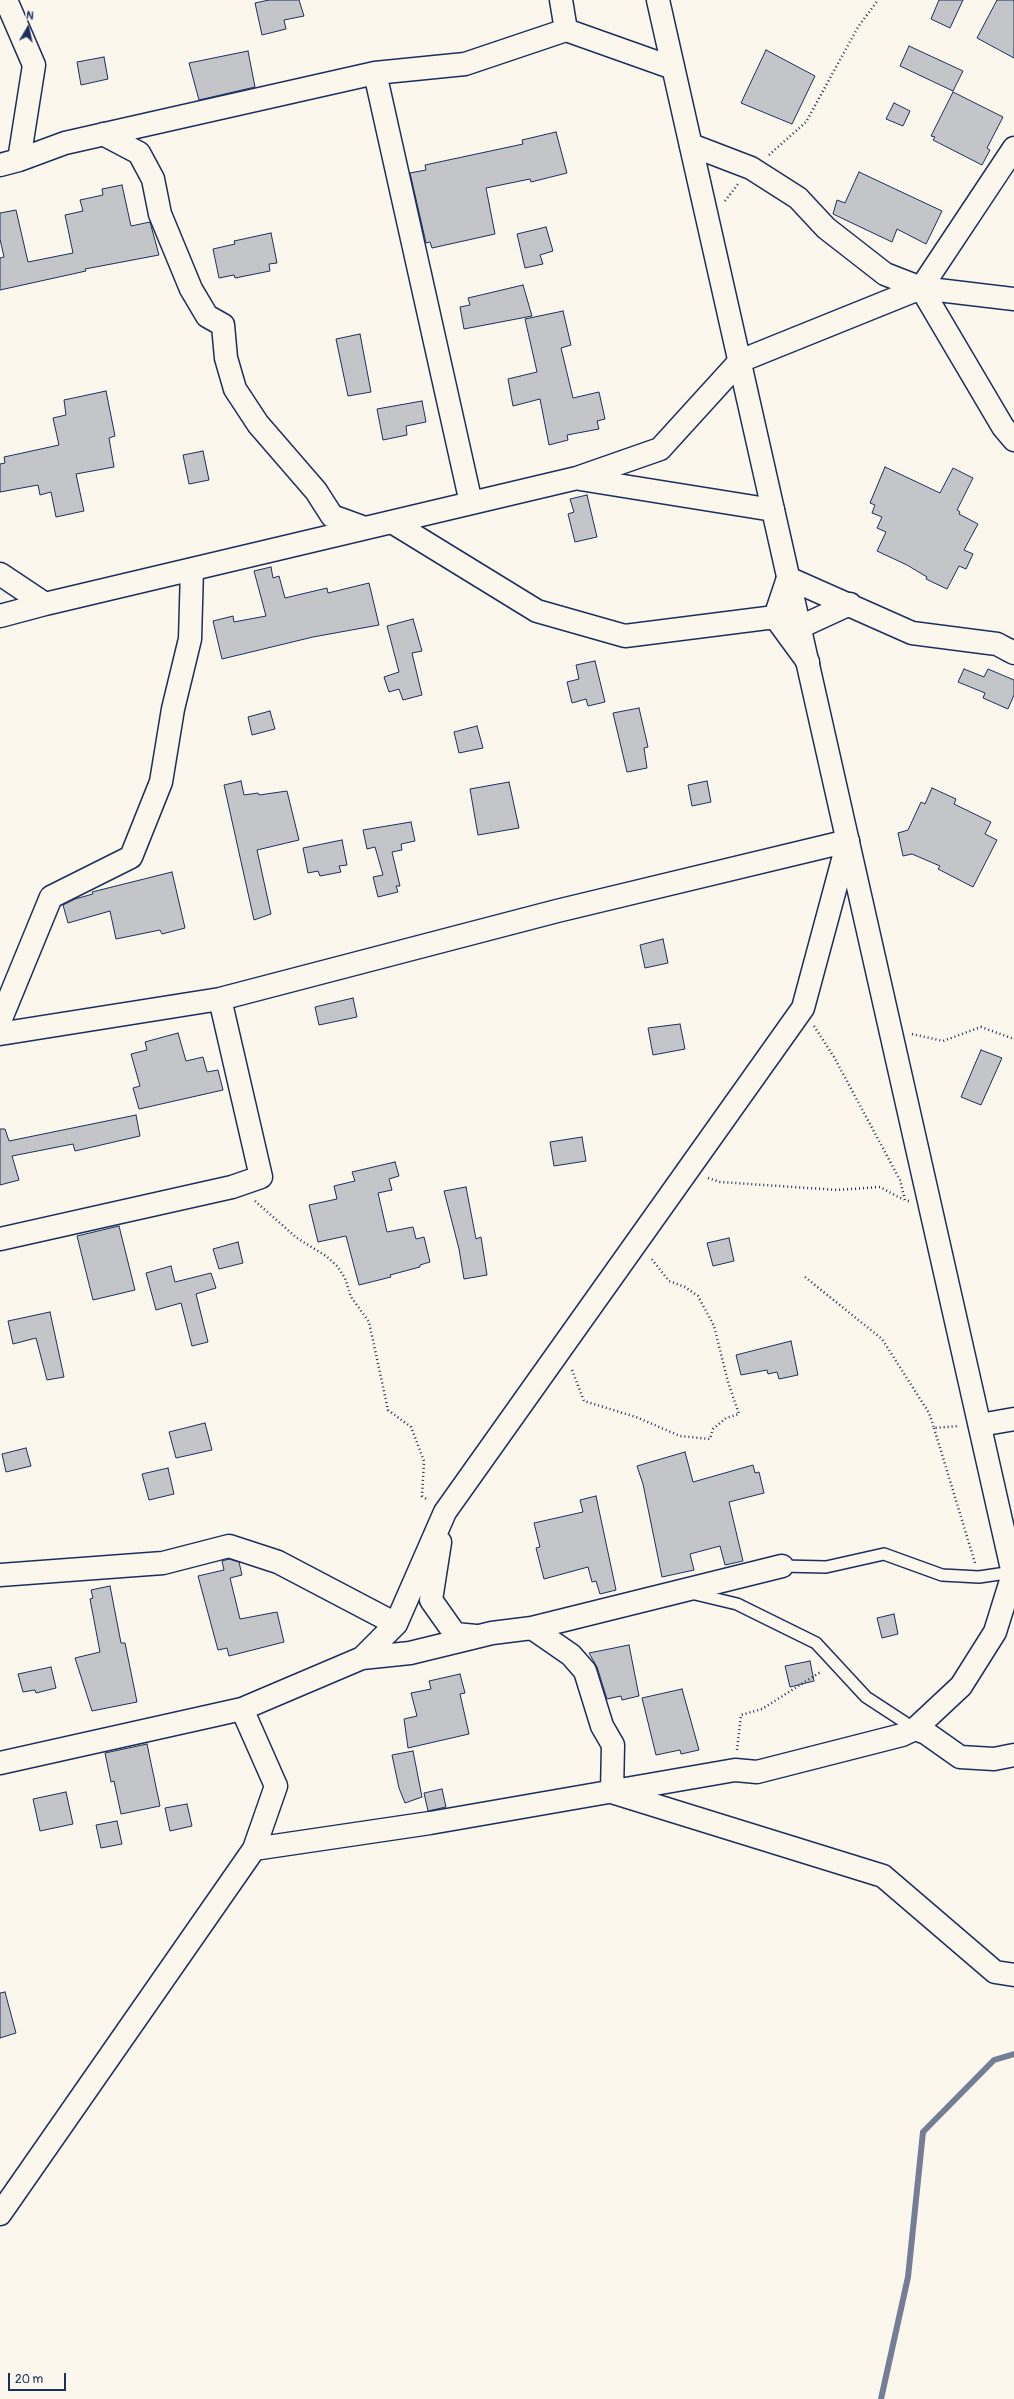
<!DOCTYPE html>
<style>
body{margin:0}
#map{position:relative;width:1014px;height:2399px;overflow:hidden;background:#fbf7ec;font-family:Pangolin,sans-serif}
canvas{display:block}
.north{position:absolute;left:8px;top:8px;width:40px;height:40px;-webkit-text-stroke:3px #fbf7ec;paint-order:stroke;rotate:9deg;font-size:11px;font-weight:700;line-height:16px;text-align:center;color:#1b2f5e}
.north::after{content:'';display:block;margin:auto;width:14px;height:18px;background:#1b2f5e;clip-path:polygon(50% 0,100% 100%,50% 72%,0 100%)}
.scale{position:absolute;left:8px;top:2373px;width:58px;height:18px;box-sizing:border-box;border:2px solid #1b2f5e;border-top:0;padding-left:5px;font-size:12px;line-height:14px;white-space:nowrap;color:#1b2f5e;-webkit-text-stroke:3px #fbf7ec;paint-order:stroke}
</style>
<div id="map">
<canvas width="1014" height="2399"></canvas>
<div class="north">N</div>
<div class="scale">20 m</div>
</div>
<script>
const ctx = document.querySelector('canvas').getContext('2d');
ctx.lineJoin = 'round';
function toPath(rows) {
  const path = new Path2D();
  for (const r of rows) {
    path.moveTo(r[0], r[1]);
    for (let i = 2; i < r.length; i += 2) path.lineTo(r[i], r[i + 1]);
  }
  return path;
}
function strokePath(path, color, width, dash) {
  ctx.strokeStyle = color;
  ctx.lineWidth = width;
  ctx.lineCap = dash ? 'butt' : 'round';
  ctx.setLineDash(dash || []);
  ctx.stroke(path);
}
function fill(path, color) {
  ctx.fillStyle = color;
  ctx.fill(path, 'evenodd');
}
strokePath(toPath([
 [881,2399,908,2277,923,2132,994,2060,1014,2054]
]), '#747e96', 6);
const building = toPath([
 [269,0,299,0,304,16,284,20,286,29,262,35,255,3,269,0],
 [939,0,963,0,950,28,931,19,939,0],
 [997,0,1014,0,1014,58,977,38,997,0],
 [909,46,963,71,953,91,900,66,909,46],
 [766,50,815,76,792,124,741,103,766,50],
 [248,51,255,87,199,100,189,63,248,51],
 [104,57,108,79,81,85,77,62,104,57],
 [953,92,1003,117,987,148,990,150,982,165,933,140,935,137,931,136,953,92],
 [894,103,910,111,903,126,886,119,894,103],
 [556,132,567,173,531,182,530,179,486,188,495,234,432,248,430,242,426,243,410,173,426,170,425,165,523,144,522,140,556,132],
 [859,172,942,211,926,244,897,229,892,242,833,214,837,200,845,203,859,172],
 [122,185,131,226,150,222,159,255,85,269,86,271,0,290,0,258,4,257,0,239,0,213,16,210,28,262,73,253,65,215,83,211,80,200,103,195,102,189,122,185],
 [546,227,553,251,540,255,543,264,525,268,517,234,546,227],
 [271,233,277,263,269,264,270,271,235,278,234,275,219,278,213,249,235,244,234,241,271,233],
 [523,285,532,316,464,329,460,307,470,305,468,298,523,285],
 [563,311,571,345,561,348,573,398,599,392,605,419,597,421,599,429,567,435,568,440,549,445,540,399,513,406,508,379,537,372,525,319,563,311],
 [360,334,371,392,348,396,336,339,360,334],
 [106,391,115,436,109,438,114,467,76,474,84,511,56,517,51,492,40,495,38,485,0,492,0,464,5,463,4,457,59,445,53,418,66,415,64,400,106,391],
 [422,401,426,422,406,426,407,435,383,440,377,409,422,401],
 [203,451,209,480,189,484,183,455,203,451],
 [885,467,940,493,953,468,973,478,957,510,960,512,959,514,978,524,964,550,973,554,966,569,959,566,947,589,926,579,927,577,907,565,877,551,886,532,877,528,882,517,872,513,875,505,870,503,885,467],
 [587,495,597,537,575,542,568,514,574,512,570,499,587,495],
 [271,567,273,578,279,576,285,598,327,588,328,593,369,583,379,625,313,637,222,659,213,621,233,616,234,622,266,616,254,571,271,567],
 [413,619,422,651,412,653,422,695,403,700,399,689,389,692,384,677,399,672,387,626,413,619],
 [595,661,605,702,588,706,586,699,572,703,567,682,579,679,576,665,595,661],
 [964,669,984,677,988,669,1014,680,1014,695,1008,709,983,698,985,693,958,682,964,669],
 [639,708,648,747,644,748,647,768,627,772,613,713,639,708],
 [270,711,275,729,252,735,248,717,270,711],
 [477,726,483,748,459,753,454,732,477,726],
 [241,781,244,795,258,793,259,795,287,791,299,840,257,850,271,914,254,920,224,785,241,781],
 [707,781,711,802,692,806,688,785,707,781],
 [509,782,519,828,478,835,470,789,509,782],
 [932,788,956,799,954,804,991,822,985,834,997,840,973,887,938,869,940,866,912,854,903,856,898,833,908,830,921,802,925,804,932,788],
 [411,822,415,841,401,844,402,850,392,852,400,886,396,886,398,892,378,897,373,877,383,875,375,847,367,849,363,830,411,822],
 [342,840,347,865,339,866,341,872,320,876,318,871,308,873,303,848,342,840],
 [172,872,185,928,162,934,160,930,116,939,110,911,68,923,63,905,75,899,93,894,92,892,172,872],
 [663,939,668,963,645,968,640,945,663,939],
 [353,998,357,1017,319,1025,315,1007,353,998],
 [680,1024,685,1049,653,1055,648,1028,680,1024],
 [178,1033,186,1061,203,1057,207,1072,218,1070,223,1090,139,1109,133,1088,140,1086,131,1054,147,1050,145,1042,178,1033],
 [981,1050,1002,1058,981,1105,961,1097,981,1050],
 [136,1115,140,1136,75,1151,73,1144,12,1156,19,1180,0,1185,0,1129,5,1129,9,1141,136,1115],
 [582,1137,586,1161,554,1166,550,1142,582,1137],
 [395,1162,399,1176,389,1179,392,1190,378,1193,387,1232,413,1227,416,1239,424,1237,430,1262,420,1265,420,1267,390,1275,391,1277,359,1285,346,1236,318,1242,309,1205,337,1199,334,1186,355,1181,352,1172,395,1162],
 [466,1187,476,1239,481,1237,487,1275,464,1279,459,1249,444,1191,466,1187],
 [119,1226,135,1290,93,1300,77,1236,119,1226],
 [729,1238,734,1261,713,1266,707,1243,729,1238],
 [238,1242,243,1263,219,1269,213,1249,238,1242],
 [171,1266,175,1282,211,1273,216,1288,196,1294,208,1342,192,1346,181,1303,156,1310,146,1273,171,1266],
 [50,1312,64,1377,47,1380,36,1338,13,1344,8,1321,50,1312],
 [791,1341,798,1375,779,1379,777,1372,768,1374,767,1370,741,1375,736,1355,791,1341],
 [205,1423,212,1450,176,1458,169,1432,205,1423],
 [26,1448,31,1466,6,1472,2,1454,26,1448],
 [685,1452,693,1482,753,1465,755,1473,759,1472,764,1493,729,1502,743,1561,725,1565,720,1546,690,1554,694,1570,662,1577,643,1484,637,1466,685,1452],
 [168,1468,174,1494,149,1500,142,1474,168,1468],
 [596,1496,616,1590,600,1594,596,1581,592,1582,588,1567,544,1579,536,1548,540,1547,534,1523,583,1512,580,1500,596,1496],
 [229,1559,239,1562,242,1575,230,1578,240,1619,277,1612,284,1642,229,1656,227,1648,218,1650,198,1576,224,1570,222,1561,229,1559],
 [110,1586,121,1643,125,1643,137,1702,92,1711,75,1658,100,1652,90,1599,93,1598,91,1590,110,1586],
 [894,1614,898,1634,882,1638,877,1618,894,1614],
 [629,1645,639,1696,622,1700,621,1696,607,1699,597,1667,589,1653,629,1645],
 [810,1661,814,1681,790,1687,785,1666,810,1661],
 [51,1667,56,1688,36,1693,35,1690,23,1692,18,1674,51,1667],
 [460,1674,465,1693,460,1694,469,1734,408,1748,404,1719,417,1716,411,1693,431,1689,429,1681,460,1674],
 [682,1689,699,1750,681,1754,680,1750,656,1755,642,1698,682,1689],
 [147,1744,160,1806,121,1814,114,1781,111,1782,105,1753,147,1744],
 [413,1751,422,1797,405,1803,399,1788,392,1755,413,1751],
 [442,1789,446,1807,428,1811,424,1793,442,1789],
 [66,1792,73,1824,40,1831,33,1799,66,1792],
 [187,1804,192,1826,170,1831,165,1808,187,1804],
 [117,1821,122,1844,101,1848,96,1825,117,1821],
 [5,1992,16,2033,0,2038,0,1993,5,1992]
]);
fill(building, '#c3c5c9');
strokePath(building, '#1b2f5e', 1);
const lane = toPath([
 [782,1566,826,1567,884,1554,942,1575,979,1577,1013,1572],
 [691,1593,737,1604,816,1643,866,1697,915,1729]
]);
const street = toPath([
 [6,0,34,65,19,160],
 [566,30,673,68],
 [375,73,471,503],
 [103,134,139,153,153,179,160,214,191,289,207,316,223,325,226,358,235,389,258,424,316,491,332,516,365,528],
 [691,145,751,168,798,198,826,228,885,274,921,288,1014,299],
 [0,165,19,160,65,143,375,73,465,64,566,30,561,0],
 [921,288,1003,427,1014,440],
 [580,479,773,510],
 [392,522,537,611,625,636,775,617,788,578,912,633,997,644,1014,653],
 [0,574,45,604,577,478,660,449,740,361,921,288,1014,148],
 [0,616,45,604],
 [775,617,808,662],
 [800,627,850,604],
 [0,1021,51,897,131,857,161,782,173,709,190,639,192,569],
 [0,1034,220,999,557,911,848,841],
 [0,1239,232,1187,261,1177,220,999],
 [980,1425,1014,1419],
 [440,1542,431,1600,455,1634,476,1636],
 [0,1575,163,1563,229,1546,278,1562,396,1624],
 [532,1628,571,1655,585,1671,602,1726,613,1745,612,1792],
 [362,1658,410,1653,492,1633,532,1628,782,1566],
 [242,1709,362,1658,396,1624,445,1512,803,1008,848,841],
 [915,1729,926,1733,960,1757,994,1759,1014,1755],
 [0,1763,242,1709,276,1786,254,1849],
 [615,1793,883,1876,995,1972,1014,1975],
 [0,2214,254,1849,430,1823,735,1770,757,1772,902,1735,915,1729,961,1686,995,1632,1014,1571]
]);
const secondary = toPath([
 [658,0,1014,1578]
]);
strokePath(lane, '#1b2f5e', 14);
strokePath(street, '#1b2f5e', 25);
strokePath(secondary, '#1b2f5e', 25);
strokePath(toPath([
 [769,155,806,122,858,27,878,0],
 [725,201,738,184],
 [814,1026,834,1057,900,1180,905,1200,909,1201],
 [912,1034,943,1041,981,1027,1014,1039],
 [708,1178,720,1182,837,1190,880,1187,904,1200],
 [255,1201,297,1238,326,1256,337,1266,345,1278,351,1297,369,1322,388,1410,411,1427,424,1461,422,1496,428,1500],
 [805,1277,882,1339,929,1413,934,1428,959,1426],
 [572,1370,584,1401,636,1417,680,1436,710,1439,713,1429,726,1418,739,1414,728,1382,714,1326,698,1296,685,1287,669,1281,650,1257],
 [934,1428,975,1563],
 [737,1750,741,1715,762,1709,822,1671]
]), '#1b2f5e', 2.5, [1, 3]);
strokePath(lane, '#fbf7ec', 11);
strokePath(street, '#fbf7ec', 22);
strokePath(secondary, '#fbf7ec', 22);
</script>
